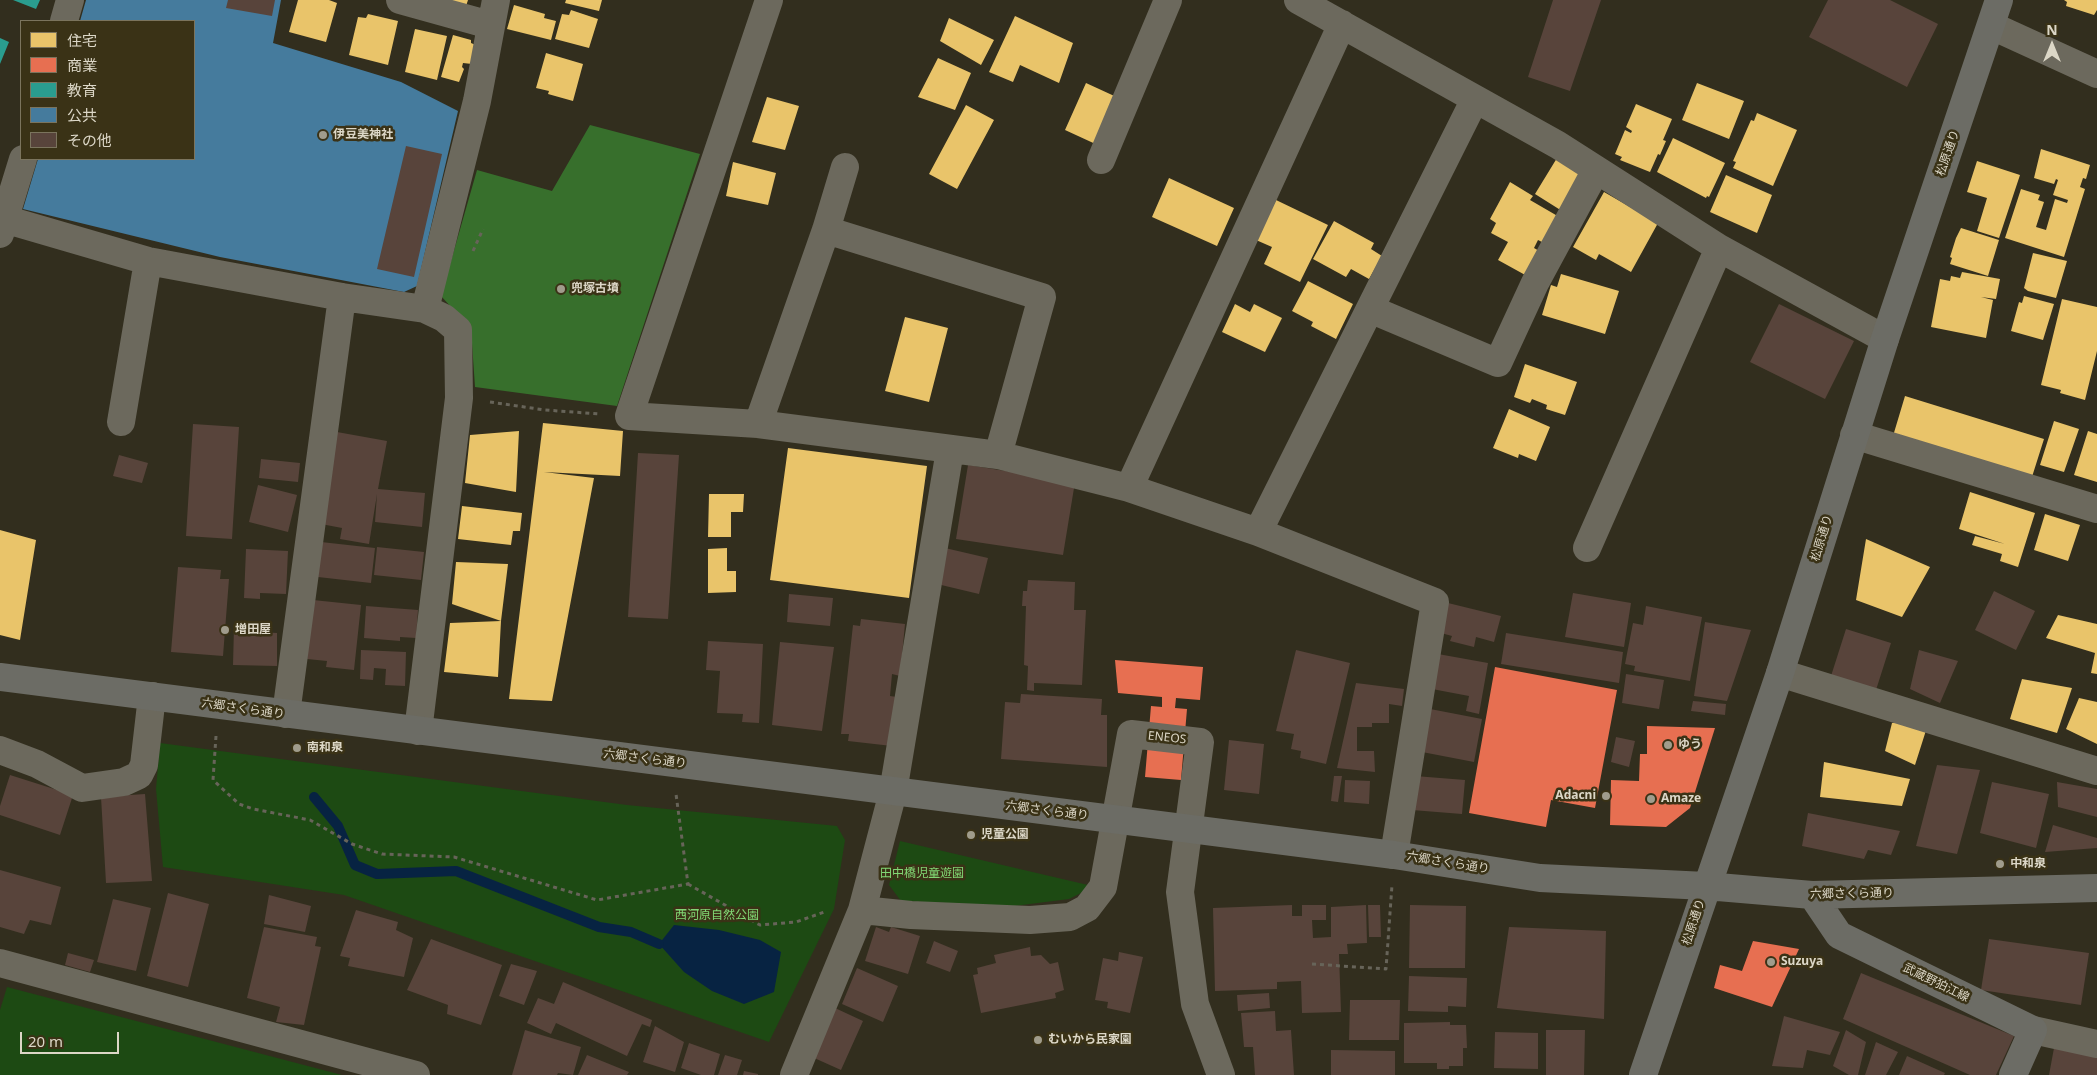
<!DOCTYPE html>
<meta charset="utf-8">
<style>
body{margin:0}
#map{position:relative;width:2097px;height:1075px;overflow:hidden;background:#322e1e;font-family:"Noto Sans","Noto Sans JP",sans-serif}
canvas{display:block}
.legend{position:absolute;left:20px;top:20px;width:175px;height:140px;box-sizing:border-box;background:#3a3216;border:1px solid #7b745d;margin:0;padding:6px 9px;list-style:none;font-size:15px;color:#dcd7c7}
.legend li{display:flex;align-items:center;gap:10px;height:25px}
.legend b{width:25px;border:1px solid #7b745d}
.north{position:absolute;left:2027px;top:20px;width:50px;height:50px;-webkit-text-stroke:4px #3a3216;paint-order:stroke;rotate:0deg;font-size:14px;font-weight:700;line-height:20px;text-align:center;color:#dcd7c7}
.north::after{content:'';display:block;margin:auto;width:18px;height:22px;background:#dcd7c7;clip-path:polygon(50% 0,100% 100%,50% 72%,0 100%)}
.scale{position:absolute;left:20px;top:1032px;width:99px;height:22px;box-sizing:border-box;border:2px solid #dcd7c7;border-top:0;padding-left:6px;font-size:15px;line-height:18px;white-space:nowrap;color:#dcd7c7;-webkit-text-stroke:4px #3a3216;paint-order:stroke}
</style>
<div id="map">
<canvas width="2097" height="1075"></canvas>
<ul class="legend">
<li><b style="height:14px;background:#e9c46a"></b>住宅</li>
<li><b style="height:14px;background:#e76f51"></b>商業</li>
<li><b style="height:14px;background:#2a9d8f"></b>教育</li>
<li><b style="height:14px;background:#457b9d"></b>公共</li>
<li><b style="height:14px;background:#58443b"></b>その他</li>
</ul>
<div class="north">N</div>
<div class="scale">20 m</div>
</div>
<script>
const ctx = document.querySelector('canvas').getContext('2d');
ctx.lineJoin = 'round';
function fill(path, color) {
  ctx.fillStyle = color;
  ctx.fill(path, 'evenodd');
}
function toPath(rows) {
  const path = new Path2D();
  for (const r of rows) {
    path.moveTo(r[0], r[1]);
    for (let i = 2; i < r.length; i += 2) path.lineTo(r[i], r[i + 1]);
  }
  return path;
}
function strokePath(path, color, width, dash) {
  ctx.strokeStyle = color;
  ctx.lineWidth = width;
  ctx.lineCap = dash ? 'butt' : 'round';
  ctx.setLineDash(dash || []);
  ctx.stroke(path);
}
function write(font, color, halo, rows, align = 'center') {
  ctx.font = font + ' "Noto Sans","Noto Sans JP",sans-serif';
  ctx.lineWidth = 5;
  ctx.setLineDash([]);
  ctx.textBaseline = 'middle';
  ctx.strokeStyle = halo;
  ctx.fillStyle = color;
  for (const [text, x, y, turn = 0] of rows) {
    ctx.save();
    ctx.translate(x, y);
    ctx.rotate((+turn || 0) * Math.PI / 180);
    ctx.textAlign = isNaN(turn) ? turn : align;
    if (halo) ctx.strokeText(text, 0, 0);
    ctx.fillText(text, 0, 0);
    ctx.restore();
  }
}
fill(toPath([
 [160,743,627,805,837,826,845,840,834,909,769,1042,344,895,163,867,156,789],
 [900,841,1088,885,1087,890,1069,899,1014,906,901,901,889,885],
 [7,987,342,1075,0,1075,0,1010]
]), '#1d4a13');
fill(toPath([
 [590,125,700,154,617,406,475,387,471,329,441,296,477,170,552,191]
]), '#376f2c');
fill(toPath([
 [674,925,719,930,760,940,781,952,774,992,744,1004,712,991,684,972,659,944]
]), '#072342');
fill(toPath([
 [298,0,329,0,337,3,326,42,289,32],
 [449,0,468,0,466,6],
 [566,0,602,0,599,11,565,3],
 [2064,0,2097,0,2097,10,2094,15,2066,6,2067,2],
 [514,5,545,14,544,18,556,21,551,40,507,29],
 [571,10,598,19,589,48,555,39,562,14,569,15],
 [368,14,398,21,388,65,349,55,358,17,366,18],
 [1015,16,1073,43,1059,83,1020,65,1013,82,989,72],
 [949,18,994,40,981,65,940,41],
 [415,29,447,36,437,80,405,72],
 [453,35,471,40,471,43,478,46,472,64,463,63,462,67,464,69,459,82,441,77],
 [546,53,583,64,573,101,548,94,549,91,536,88],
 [938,58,971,73,955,110,918,97],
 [1086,83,1123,100,1102,147,1065,130],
 [1697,83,1744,101,1729,139,1682,120],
 [767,97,799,106,785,150,752,142],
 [1636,104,1672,119,1663,140,1666,141,1660,155,1658,154,1650,172,1620,160,1622,157,1615,154,1625,130,1631,133,1632,131,1626,127],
 [966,105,994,120,957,189,929,174],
 [1757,113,1797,130,1773,186,1733,168,1736,162,1733,161,1751,120,1754,121],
 [1673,138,1725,163,1709,197,1707,196,1706,198,1657,172],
 [2041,149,2090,165,2086,179,2083,178,2080,187,2085,189,2064,257,2005,238,2021,189,2040,195,2038,200,2044,202,2036,227,2046,230,2055,199,2067,203,2068,200,2053,195,2058,180,2056,179,2054,184,2034,178],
 [1557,158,1580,172,1562,211,1535,194],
 [1977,161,2020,175,1999,238,1977,231,1987,198,1967,192],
 [733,162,776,173,768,205,726,196],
 [1726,175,1772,195,1757,233,1710,212],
 [1169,178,1234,208,1217,246,1152,217],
 [1510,182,1533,196,1530,200,1561,218,1546,244,1538,240,1534,248,1541,252,1527,276,1498,260,1508,242,1491,233,1496,223,1490,219],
 [1604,192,1658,223,1631,272,1599,254,1596,260,1573,247],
 [1276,200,1328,225,1300,282,1264,264,1272,247,1256,240],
 [1334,221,1374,243,1371,249,1382,256,1369,279,1351,269,1346,277,1313,259],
 [1961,228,1999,240,1988,276,1950,264,1952,258,1950,257,1956,238],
 [2033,253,2067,261,2056,298,2028,291,2024,288],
 [1962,272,2000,279,1996,299,1981,297,1993,300,1986,338,1931,327,1940,279,1950,281,1951,276,1960,278],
 [1561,274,1619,291,1605,334,1542,315,1551,285,1557,287],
 [1308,281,1353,304,1336,339,1311,326,1313,322,1292,311],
 [2024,296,2054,304,2043,340,2011,331,2019,302,2022,303],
 [2062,299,2097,307,2097,351,2085,400,2060,393,2061,390,2041,385],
 [1235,304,1250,312,1254,304,1282,318,1265,352,1222,332],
 [905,317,948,328,929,402,885,391],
 [1525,364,1577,382,1565,415,1546,409,1547,405,1532,399,1530,403,1514,397],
 [1905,396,2044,439,2031,480,1893,436],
 [1509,409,1550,427,1536,461,1519,454,1518,458,1493,448],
 [2054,421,2079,429,2064,472,2040,465],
 [543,423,623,431,620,476,544,472,594,478,552,701,509,699],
 [519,431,516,492,465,483,470,435],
 [2088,431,2097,434,2097,482,2074,475],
 [788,448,927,466,909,598,770,580],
 [1970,492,2035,513,2018,567,2000,561,2002,554,1972,545,1975,536,2005,544,1959,529],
 [709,494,744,494,743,512,731,512,731,537,708,537],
 [462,506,522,513,520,531,513,531,511,545,458,539],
 [2045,514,2080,525,2068,561,2034,550],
 [0,530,36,540,20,640,0,635],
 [1866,539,1930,567,1902,617,1856,600],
 [727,548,727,571,736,571,736,592,708,593,708,549],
 [456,562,508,564,501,621,452,604],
 [2058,615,2097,624,2097,674,2091,673,2095,653,2046,638],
 [501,621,498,677,444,672,450,623],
 [2022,679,2072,688,2057,733,2010,719],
 [2079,698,2097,702,2097,744,2066,729],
 [1929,721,1915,765,1885,751,1892,723],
 [1824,762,1910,779,1902,806,1820,797]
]), '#e9c46a');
fill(toPath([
 [1115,660,1203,667,1200,700,1176,698,1175,708,1187,709,1181,780,1145,777,1151,706,1162,707,1162,697,1118,693],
 [1495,667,1617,690,1595,808,1551,800,1546,827,1469,813],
 [1647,726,1715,728,1690,808,1666,827,1610,825,1611,780,1639,781,1640,754,1647,754],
 [1753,941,1799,949,1772,1007,1714,988,1720,965,1742,971]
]), '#e76f51');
fill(toPath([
 [13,0,40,0,36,9],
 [0,38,9,42,0,64]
]), '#2a9d8f');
fill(toPath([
 [86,0,281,0,273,43,401,82,458,111,417,286,404,292,220,257,23,209,38,159,194,159,194,21,80,21]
]), '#457b9d');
strokePath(toPath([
 [314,797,338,826,355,865,377,874,456,871,599,927,631,932,659,944]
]), '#072342', 10);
fill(toPath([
 [228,0,275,0,272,16,226,8],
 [1553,0,1601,0,1570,91,1528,77],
 [1828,0,1890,0,1938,24,1907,87,1809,37],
 [406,146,442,154,414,277,377,269],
 [1779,304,1854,341,1825,399,1750,362],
 [193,424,239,427,232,539,186,536],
 [337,432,387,441,378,489,425,493,422,527,375,522,377,494,369,544,340,539,342,528,321,524],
 [638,453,679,455,668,619,628,617],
 [119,455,148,463,142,483,113,476],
 [261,459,300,463,298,482,259,478],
 [968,465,1075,482,1063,555,956,539],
 [258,485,297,495,288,532,249,522],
 [321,542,375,548,371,583,318,577],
 [377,547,424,552,421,580,374,575],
 [945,548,988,558,979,594,937,584],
 [246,549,288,551,286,594,260,593,260,599,244,598],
 [178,567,221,570,220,579,229,579,223,656,171,652],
 [1028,580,1075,582,1074,610,1086,610,1082,685,1034,683,1034,691,1027,690,1028,666,1024,665,1026,606,1022,606,1023,591,1027,591],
 [1994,591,2035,611,2016,650,1975,630],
 [1573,593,1631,603,1624,647,1565,637],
 [789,594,833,598,830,626,787,622],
 [313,600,361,605,354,670,326,667,327,661,307,659],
 [1448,603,1501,616,1494,642,1476,637,1474,647,1450,641,1452,636,1441,633],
 [366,606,418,610,416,638,400,637,400,641,364,638],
 [1646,606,1702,617,1690,681,1634,671,1635,666,1625,664,1633,623,1643,625],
 [861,619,905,624,900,676,892,674,890,696,897,697,892,746,848,741,849,734,841,734,853,625,860,626],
 [1705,622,1751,630,1727,701,1694,696],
 [234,627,261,628,261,632,277,633,277,666,233,665],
 [1846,629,1891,643,1876,690,1831,676],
 [1506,633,1623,652,1619,683,1501,664],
 [708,641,763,644,759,723,742,722,743,714,717,713,720,671,706,670],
 [780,642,834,647,822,731,772,725],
 [361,650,406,652,405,686,385,685,386,669,374,668,373,680,360,679],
 [1296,650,1350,663,1326,764,1300,758,1301,751,1291,749,1294,734,1276,731],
 [1919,650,1958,661,1940,703,1910,689],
 [1438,654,1488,663,1479,714,1466,711,1469,696,1432,689],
 [1626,674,1664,680,1659,709,1622,703],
 [1356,683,1404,689,1402,706,1389,704,1389,723,1372,723,1372,727,1357,727,1357,751,1374,751,1375,772,1337,768],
 [1021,694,1102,699,1101,715,1107,715,1107,767,1001,759,1005,702,1020,703],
 [1693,701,1726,704,1725,715,1691,711],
 [1425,708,1482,719,1474,762,1422,752],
 [1616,737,1635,741,1629,767,1611,762],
 [1229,740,1264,744,1259,794,1224,790],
 [1937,765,1980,770,1957,854,1916,846],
 [10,775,73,795,60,835,0,815,0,806],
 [1334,776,1342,776,1338,802,1331,801],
 [1415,776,1465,780,1462,814,1412,810],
 [1345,780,1370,781,1369,804,1344,802],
 [1992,782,2049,794,2036,848,1980,833],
 [2057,782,2097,789,2097,817,2058,807],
 [145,794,152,881,106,883,101,797],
 [1808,813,1900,831,1891,855,1868,850,1864,859,1802,846],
 [2053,825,2097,838,2097,848,2045,852],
 [0,870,61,887,51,925,30,920,24,934,0,927],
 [168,893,209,904,188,987,147,976],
 [269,895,311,906,305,932,264,924],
 [113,899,151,908,136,971,97,962],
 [1292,905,1292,916,1302,916,1302,905,1326,905,1326,920,1312,920,1313,938,1331,937,1331,907,1366,905,1367,943,1347,944,1348,954,1339,954,1341,1012,1302,1013,1301,981,1277,982,1277,989,1215,991,1213,908],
 [1368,905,1380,905,1381,937,1369,937],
 [1410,905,1466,906,1465,968,1409,968],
 [356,910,398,922,396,930,413,938,404,977,348,966,350,958,340,956],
 [264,927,317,937,315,946,321,947,304,1025,276,1022,280,1007,247,998],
 [876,927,889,932,891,927,920,936,908,974,865,961],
 [1509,927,1606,931,1604,1019,1497,1008],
 [431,939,502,965,481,1025,447,1014,448,1005,407,990],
 [1989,939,2089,953,2081,1005,1981,990],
 [934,941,958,951,950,972,926,963],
 [1030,947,1031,956,1041,955,1050,964,1058,962,1064,990,1055,993,1056,998,981,1013,973,975,978,974,977,968,996,963,994,955],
 [1119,952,1143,957,1130,1013,1107,1008,1108,1002,1095,1000,1103,958,1118,961],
 [68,953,94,960,90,972,65,965],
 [511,964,537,971,524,1005,499,996],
 [857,968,898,986,883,1022,842,1004],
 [1861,973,2014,1036,1996,1075,1970,1075,1843,1019],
 [1409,976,1467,978,1466,1007,1448,1006,1448,1012,1408,1011],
 [563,982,652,1020,650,1027,642,1024,627,1056,556,1023,551,1034,527,1023,538,998,554,1004],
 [1269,993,1270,1008,1238,1011,1237,995],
 [1350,1000,1400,1000,1399,1040,1349,1040],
 [835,1008,863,1021,841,1070,812,1057],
 [1275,1011,1276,1031,1291,1030,1294,1075,1255,1075,1253,1047,1244,1047,1241,1013],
 [1784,1016,1840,1032,1830,1055,1807,1050,1803,1068,1772,1066],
 [1450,1022,1450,1025,1466,1025,1467,1048,1463,1048,1463,1066,1449,1066,1449,1069,1437,1069,1437,1063,1404,1063,1404,1023],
 [655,1026,684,1042,675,1072,643,1062],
 [525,1030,581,1047,573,1075,558,1073,557,1075,512,1075],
 [1546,1030,1585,1030,1584,1075,1546,1075],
 [1846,1030,1866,1042,1858,1075,1849,1075,1833,1066],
 [1495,1032,1538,1033,1538,1069,1494,1068],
 [1876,1042,1898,1052,1886,1075,1865,1075],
 [689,1043,720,1054,714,1075,701,1075,681,1068],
 [2054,1048,2097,1055,2097,1075,2049,1075],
 [1331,1050,1395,1051,1395,1075,1331,1075],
 [587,1055,629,1072,627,1075,578,1075],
 [725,1055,742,1060,737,1075,718,1075],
 [1907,1056,1945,1073,1944,1075,1899,1075],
 [744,1071,758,1074,758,1075,743,1075]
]), '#58443b');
strokePath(toPath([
 [473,251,483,229],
 [490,402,545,410,600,414],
 [216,736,213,780,239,804,253,809,310,820,352,844,382,854,454,857,597,900,688,884,676,794],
 [688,884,760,925,796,922,827,911],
 [1312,964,1386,969,1392,885]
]), '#676459', 3, [4, 4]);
strokePath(toPath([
 [400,0,490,25],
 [769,0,629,416,758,424,998,455,1129,488,1258,532,1435,602,1394,855],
 [1298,0,1558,145,1719,248,1885,339],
 [64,21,70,0],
 [1992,26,2097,74],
 [1101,160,1168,0],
 [4,219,148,261,342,297,425,309,444,318,458,330,459,398,418,731],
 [826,230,1042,297,998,455],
 [0,234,23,159],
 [425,309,477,101,496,0],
 [1370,309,1498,363,1535,283,1596,170],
 [121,422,148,261],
 [758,424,826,230,845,167],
 [1854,435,2097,509],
 [1129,488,1342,24],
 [1258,532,1475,99],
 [1587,548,1719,248],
 [1780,673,2097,771],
 [286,714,342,297],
 [0,750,37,764,82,788,124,782,139,775,144,765,152,696],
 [862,910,911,915,1030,920,1070,917,1087,908,1103,887,1131,734,1200,742,1180,892,1195,1004,1221,1075],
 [0,963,416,1075],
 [2033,1030,2097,1044],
 [794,1075,862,910,893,792,950,450]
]), '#6c695d', 28);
strokePath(toPath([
 [0,677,1394,855,1540,878,1706,886,1812,895,2097,888],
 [1812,895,1839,935,2033,1030,2013,1075],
 [1643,1075,1780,673,1885,339,1999,0]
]), '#6c6c65', 28);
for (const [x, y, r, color] of [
 [323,135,5,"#a09c8c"],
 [561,289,5,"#a09c8c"],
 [225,630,5,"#a09c8c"],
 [1668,745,5,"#a09c8c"],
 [297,748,5,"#a09c8c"],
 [1606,796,5,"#a09c8c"],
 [1651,799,5,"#a09c8c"],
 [971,835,5,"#a09c8c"],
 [2000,864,5,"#a09c8c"],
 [1771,962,5,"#a09c8c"],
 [1038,1040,5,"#a09c8c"]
]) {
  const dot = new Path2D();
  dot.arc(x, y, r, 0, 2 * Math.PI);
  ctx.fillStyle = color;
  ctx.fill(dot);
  strokePath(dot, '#3a3216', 2);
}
write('bold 12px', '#dcd7c7', '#3a3216', [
 ["伊豆美神社",333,135],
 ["兜塚古墳",571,289],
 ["増田屋",235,630],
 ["ゆう",1678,745],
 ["南和泉",307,748],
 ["Adacni",1596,796,"right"],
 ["Amaze",1661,799],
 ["児童公園",981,835],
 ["中和泉",2010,864],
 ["Suzuya",1781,962],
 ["むいから民家園",1048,1040]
], 'left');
write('12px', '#dcd7c7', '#3a3216', [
 ["松原通り",1948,153,-71],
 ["松原通り",1822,538,-73],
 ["六郷さくら通り",243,709,8],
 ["ENEOS",1167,738,6],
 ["六郷さくら通り",645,759,7],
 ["六郷さくら通り",1047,811,7],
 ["六郷さくら通り",1448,863,9],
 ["六郷さくら通り",1852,894,-1],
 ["松原通り",1694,922,-72],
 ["武蔵野狛江線",1936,983,26]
]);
write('12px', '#81d774', '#3a3216', [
 ["田中橋児童遊園",922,874],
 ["西河原自然公園",717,916]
]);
</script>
